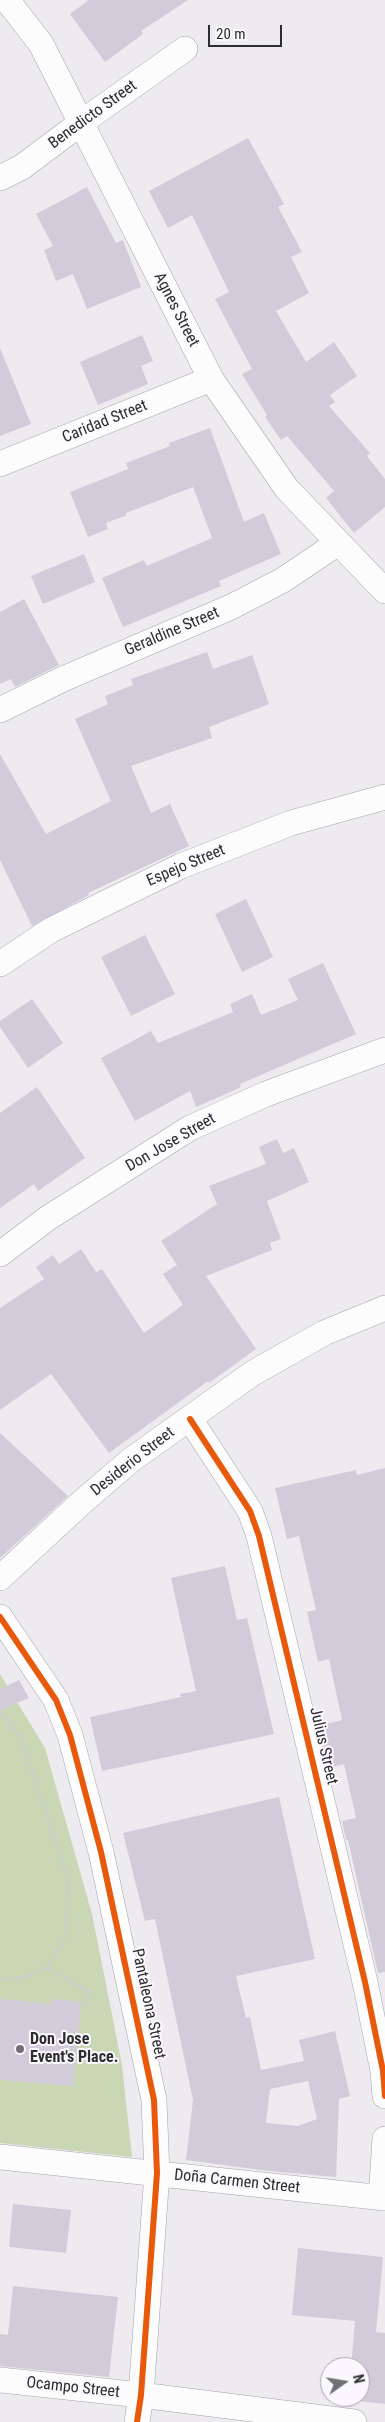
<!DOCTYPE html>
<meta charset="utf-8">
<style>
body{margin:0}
#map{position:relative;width:385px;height:2422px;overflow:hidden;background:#edebf0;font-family:"Roboto Condensed",sans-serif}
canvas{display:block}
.north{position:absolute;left:320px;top:2357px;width:50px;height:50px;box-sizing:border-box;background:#faf7fe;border:1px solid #a8a6ab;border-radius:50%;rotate:77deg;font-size:14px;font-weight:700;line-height:20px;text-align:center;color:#2d2c2f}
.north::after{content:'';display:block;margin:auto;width:18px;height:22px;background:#706f73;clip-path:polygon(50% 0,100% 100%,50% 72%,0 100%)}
.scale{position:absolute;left:208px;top:25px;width:74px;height:22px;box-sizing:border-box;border:2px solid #2d2c2f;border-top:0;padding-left:6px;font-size:15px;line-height:18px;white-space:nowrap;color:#2d2c2f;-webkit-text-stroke:4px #faf7fe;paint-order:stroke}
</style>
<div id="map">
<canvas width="385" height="2422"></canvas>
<div class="north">N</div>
<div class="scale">20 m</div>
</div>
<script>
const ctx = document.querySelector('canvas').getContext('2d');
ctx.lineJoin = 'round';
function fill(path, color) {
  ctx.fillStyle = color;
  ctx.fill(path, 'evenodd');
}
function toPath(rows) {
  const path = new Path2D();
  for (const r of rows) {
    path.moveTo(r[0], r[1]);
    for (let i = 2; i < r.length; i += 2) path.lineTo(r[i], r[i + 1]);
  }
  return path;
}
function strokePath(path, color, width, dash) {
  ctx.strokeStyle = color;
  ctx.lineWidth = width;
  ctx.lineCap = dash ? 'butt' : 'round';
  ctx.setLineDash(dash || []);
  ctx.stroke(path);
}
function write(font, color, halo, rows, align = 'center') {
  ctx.font = font + ' "Roboto Condensed",sans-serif';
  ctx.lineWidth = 4;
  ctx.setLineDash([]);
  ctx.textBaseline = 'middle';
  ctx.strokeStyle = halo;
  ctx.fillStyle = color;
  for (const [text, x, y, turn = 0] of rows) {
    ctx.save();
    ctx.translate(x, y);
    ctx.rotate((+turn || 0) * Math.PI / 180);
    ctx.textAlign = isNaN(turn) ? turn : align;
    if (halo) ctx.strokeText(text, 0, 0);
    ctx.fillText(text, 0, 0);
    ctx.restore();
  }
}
fill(toPath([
 [0,1674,45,1748,92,1914,122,2065,132,2157,0,2143]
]), '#c9d7b5');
fill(toPath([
 [89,0,188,0,141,31,143,34,105,62,70,14],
 [248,138,284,204,278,207,302,252,291,257,309,293,276,311,306,362,334,342,357,376,330,395,335,402,329,406,370,453,367,456,385,479,385,507,354,533,326,498,334,491,287,436,281,440,265,417,267,415,242,374,252,369,215,299,229,292,192,215,168,228,149,191],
 [87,187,116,243,123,240,141,287,87,309,73,274,56,281,44,250,53,246,36,214],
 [142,335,153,361,141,366,148,384,98,405,80,362],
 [0,348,31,424,0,436],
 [210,428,244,522,264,513,281,554,219,581,221,586,123,627,102,578,144,560,147,566,212,538,193,487,126,513,127,515,106,523,108,529,88,537,70,492,128,469,126,463,170,446,169,443],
 [84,554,95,582,43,604,31,576],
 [24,599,59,665,15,687,11,679,0,684,0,612],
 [207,652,213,669,252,655,269,704,209,727,212,738,131,766,151,813,170,804,189,846,88,893,89,895,32,926,0,860,0,754,46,834,111,801,75,719,108,704,105,696,133,685,131,679],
 [246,899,273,957,242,972,215,914],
 [145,935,175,994,131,1016,101,957],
 [323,963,356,1034,240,1084,241,1087,196,1107,190,1091,135,1121,101,1058,151,1031,158,1043,233,1012,230,1004,252,994,261,1015,298,1000,288,979],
 [32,999,63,1043,28,1068,0,1027,0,1021],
 [37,1087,85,1158,38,1191,34,1184,0,1208,0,1113],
 [277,1139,283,1153,294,1148,309,1182,267,1201,281,1239,270,1243,272,1250,206,1276,256,1349,209,1383,208,1381,109,1453,51,1374,0,1410,0,1308,44,1279,36,1267,53,1255,59,1264,81,1249,96,1272,102,1269,144,1333,183,1305,163,1274,177,1265,161,1241,217,1204,209,1186,266,1164,259,1147],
 [0,1433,68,1496,0,1558],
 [385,1468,385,1972,378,1973,348,1840,346,1840,342,1821,356,1818,344,1764,329,1768,319,1726,342,1720,329,1659,318,1662,307,1612,316,1610,299,1536,287,1539,275,1488,356,1470,357,1475],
 [225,1566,237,1620,247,1618,274,1734,102,1771,90,1717,181,1697,180,1694,196,1691,171,1578],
 [19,1680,29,1698,0,1710,0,1689],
 [279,1797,315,1959,236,1976,246,2018,250,2017,261,2070,304,2061,299,2040,335,2031,350,2096,339,2099,336,2177,269,2171,186,2160,193,2100,155,1919,145,1921,123,1833],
 [308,2081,317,2119,298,2126,266,2123,270,2089],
 [0,1999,52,2004,52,1999,81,2002,73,2086,0,2080],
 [13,2204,71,2210,66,2253,9,2247],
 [298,2248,383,2257,376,2332,385,2333,385,2404,348,2400,349,2397,360,2397,360,2367,351,2367,355,2321,292,2315],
 [13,2286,118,2297,109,2377,0,2366,0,2334,8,2335]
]), '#d2cbd9');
const street = toPath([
 [7,0,41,44,211,379,287,489,385,591],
 [0,178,22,167,82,122,185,49],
 [0,464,211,379],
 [0,710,63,679,231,607,283,580,338,543],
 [0,964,51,930,181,866,291,823,385,797],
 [0,1254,48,1218,190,1128,266,1094,385,1050],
 [190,1419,250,1511,259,1536,365,1982,383,2071,385,2096],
 [0,1578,81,1503,131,1460,253,1373,324,1333,385,1308],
 [0,1617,56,1700,70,1735,101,1852,154,2100,157,2173,141,2395,137,2422],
 [0,2157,385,2198],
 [381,2198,385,2139],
 [0,2380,141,2395,354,2422]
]);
strokePath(street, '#a5a4a7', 26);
strokePath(toPath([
 [0,1713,20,1735,68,1880,66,1936,47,1968,28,1976,0,1980],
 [47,1968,89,1992,87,2009]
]), '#cdcdcd', 3, [4, 2.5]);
strokePath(street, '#fcfcfd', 25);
strokePath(toPath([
 [190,1419,250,1511,259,1536,365,1982,383,2071,385,2096],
 [0,1617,56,1700,70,1735,101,1852,154,2100,157,2173,141,2395,137,2422]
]), '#e8590c', 6);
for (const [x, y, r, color] of [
 [20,2049,5,"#706f73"]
]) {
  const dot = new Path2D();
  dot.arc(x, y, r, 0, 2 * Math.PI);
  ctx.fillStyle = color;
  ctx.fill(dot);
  strokePath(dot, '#faf7fe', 2);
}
write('16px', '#2d2c2f', '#faf7fe', [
 ["Benedicto Street",93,115,-36],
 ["Agnes Street",176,310,63],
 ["Caridad Street",105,422,-22],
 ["Geraldine Street",172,632,-23],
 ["Espejo Street",186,866,-23],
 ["Don Jose Street",171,1143,-30],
 ["Desiderio Street",133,1462,-38],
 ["Julius Street",323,1746,77],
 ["Pantaleona Street",148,2004,78],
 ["Doña Carmen Street",237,2182,6],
 ["Ocampo Street",73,2388,6]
]);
write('bold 16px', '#2d2c2f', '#faf7fe', [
 ["Don Jose",30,2040],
 ["Event's Place.",30,2058]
], 'left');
</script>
